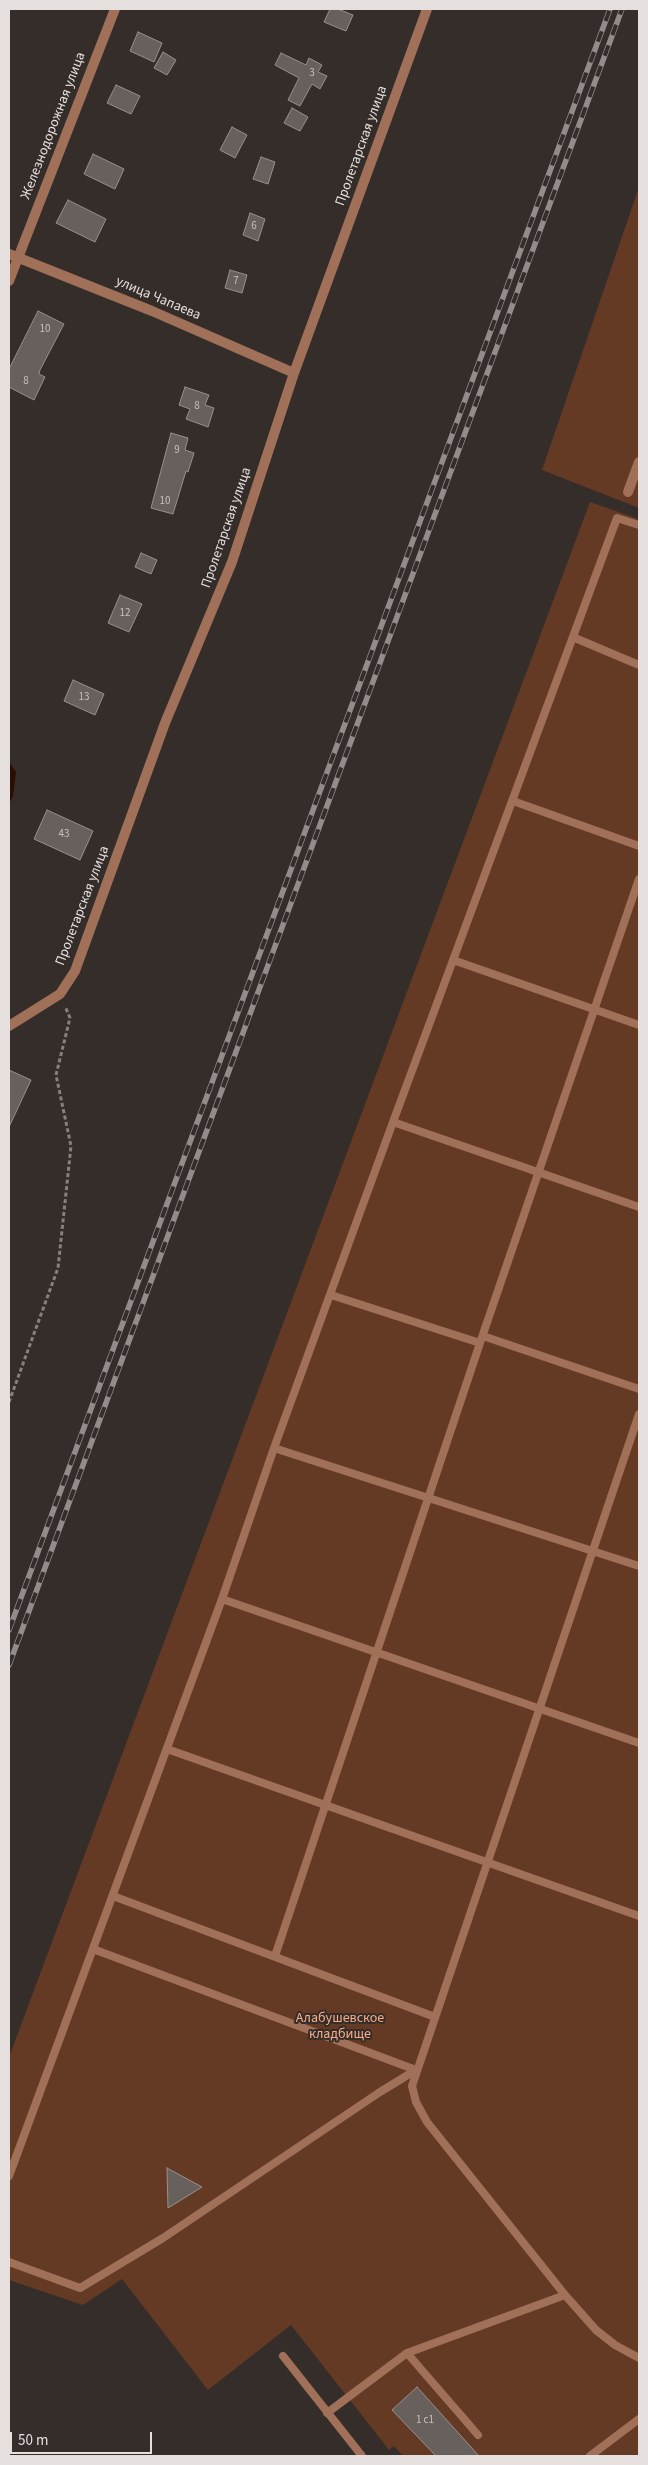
<!DOCTYPE html>
<meta charset="utf-8">
<style>
body{margin:0}
#map{position:relative;width:648px;height:2465px;overflow:hidden;background:#342d2a;font-family:"Source Sans 3",sans-serif}
canvas{display:block}
.frame{position:absolute;inset:0;border:10px solid #e5e0de;pointer-events:none}
.scale{position:absolute;left:10px;top:2432px;width:142px;height:22px;box-sizing:border-box;border:2px solid #e5e0de;border-top:0;padding-left:6px;font-size:15px;line-height:18px;white-space:nowrap;color:#e5e0de;-webkit-text-stroke:4px #342d2a;paint-order:stroke}
</style>
<div id="map">
<canvas width="648" height="2465"></canvas>
<div class="frame"></div>
<div class="scale">50 m</div>
</div>
<script>
const ctx = document.querySelector('canvas').getContext('2d');
ctx.lineJoin = 'round';
function fill(path, color) {
  ctx.fillStyle = color;
  ctx.fill(path, 'evenodd');
}
function toPath(rows) {
  const path = new Path2D();
  for (const r of rows) {
    path.moveTo(r[0], r[1]);
    for (let i = 2; i < r.length; i += 2) path.lineTo(r[i], r[i + 1]);
  }
  return path;
}
function strokePath(path, color, width, dash) {
  ctx.strokeStyle = color;
  ctx.lineWidth = width;
  ctx.lineCap = dash ? 'butt' : 'round';
  ctx.setLineDash(dash || []);
  ctx.stroke(path);
}
function write(font, color, halo, rows, align = 'center') {
  ctx.font = font + ' "Source Sans 3",sans-serif';
  ctx.lineWidth = 4;
  ctx.setLineDash([]);
  ctx.textBaseline = 'middle';
  ctx.strokeStyle = halo;
  ctx.fillStyle = color;
  for (const [text, x, y, turn = 0] of rows) {
    ctx.save();
    ctx.translate(x, y);
    ctx.rotate((+turn || 0) * Math.PI / 180);
    ctx.textAlign = isNaN(turn) ? turn : align;
    if (halo) ctx.strokeText(text, 0, 0);
    ctx.fillText(text, 0, 0);
    ctx.restore();
  }
}
fill(toPath([
 [639,187,639,508,542,470],
 [590,502,639,519,639,2456,403,2456,394,2446,389,2450,291,2325,208,2390,122,2279,83,2305,9,2280,9,2057]
]), '#643a25');
fill(toPath([
 [9,762,16,772,13,796,9,804]
]), '#2c0d00');
const building = toPath([
 [330,9,338,9,353,15,346,31,324,22,330,9],
 [138,32,162,43,154,62,130,51,138,32],
 [163,52,176,60,167,75,154,68,163,52],
 [281,53,306,65,309,58,322,65,318,72,327,76,320,89,312,84,300,106,288,100,299,78,275,65,281,53],
 [116,85,140,96,131,114,107,103,116,85],
 [292,108,308,117,300,131,284,123,292,108],
 [232,127,247,135,235,158,220,150,232,127],
 [93,154,124,169,115,189,84,174,93,154],
 [261,157,275,162,268,184,253,179,261,157],
 [68,200,106,219,95,242,56,223,68,200],
 [250,213,265,219,258,241,243,235,250,213],
 [230,270,247,275,242,293,225,288,230,270],
 [38,311,64,324,40,370,39,374,45,377,34,400,9,387,9,369,38,311],
 [185,387,209,395,205,405,214,408,208,427,186,419,190,409,179,405,185,387],
 [171,433,188,438,185,450,194,453,188,472,186,471,173,514,151,508,171,433],
 [141,553,157,560,151,574,135,567,141,553],
 [120,595,142,604,129,632,108,623,120,595],
 [73,680,104,694,95,715,64,701,73,680],
 [47,810,93,831,80,860,34,839,47,810],
 [9,1070,31,1080,9,1127,9,1070],
 [167,2168,202,2187,168,2208,167,2168],
 [417,2387,479,2456,436,2456,392,2410,417,2387]
]);
fill(building, '#68605c');
strokePath(building, '#99908c', 1);
strokePath(toPath([
 [9,1402,58,1268,71,1146,56,1075,70,1018,65,1006]
]), '#87817e', 3, [4, 2.5]);
strokePath(toPath([
 [575,638,639,665],
 [513,801,639,846],
 [453,960,639,1025],
 [393,1122,639,1207],
 [331,1295,480,1343],
 [483,1336,639,1389],
 [639,1414,412,2086,416,2102,427,2122,565,2295,596,2330,615,2345,639,2358],
 [274,1448,639,1566],
 [222,1599,639,1743],
 [167,1749,639,1916],
 [113,1896,435,2017],
 [93,1949,416,2070],
 [275,1956,480,1343,639,879],
 [9,2176,222,1599,274,1448,393,1122,617,518,639,525],
 [9,2262,80,2288,163,2238,380,2092,416,2070],
 [407,2353,478,2435],
 [283,2356,362,2456],
 [327,2413,407,2353,565,2295],
 [590,2456,639,2419]
]), '#a07058', 8);
strokePath(toPath([
 [9,254,152,311,294,373],
 [9,281,115,9],
 [628,492,639,462],
 [9,1026,60,994,75,971,165,723,232,562,294,373,427,9]
]), '#a07058', 10);
const rail = toPath([
 [9,1630,610,9],
 [9,1665,622,9]
]);
strokePath(rail, '#928c8a', 5.5);
strokePath(rail, '#342d2a', 4, [11]);
write('11px', '#c6c0be', null, [
 ["3",312,74],
 ["6",254,227],
 ["7",236,282],
 ["10",45,330],
 ["8",26,382],
 ["8",197,407],
 ["9",177,451],
 ["10",165,502],
 ["12",125,614],
 ["13",84,698],
 ["43",64,835],
 ["1 с1",425,2421]
]);
write('14px', '#e5e0de', '#342d2a', [
 ["Железнодорожная улица",54,126,-69],
 ["Пролетарская улица",362,146,-70],
 ["улица Чапаева",158,299,23],
 ["Пролетарская улица",227,528,-71],
 ["Пролетарская улица",83,906,-69]
]);
write('14px', '#f7ac86', '#342d2a', [
 ["Алабушевское",340,2019],
 ["кладбище",340,2035]
]);
</script>
